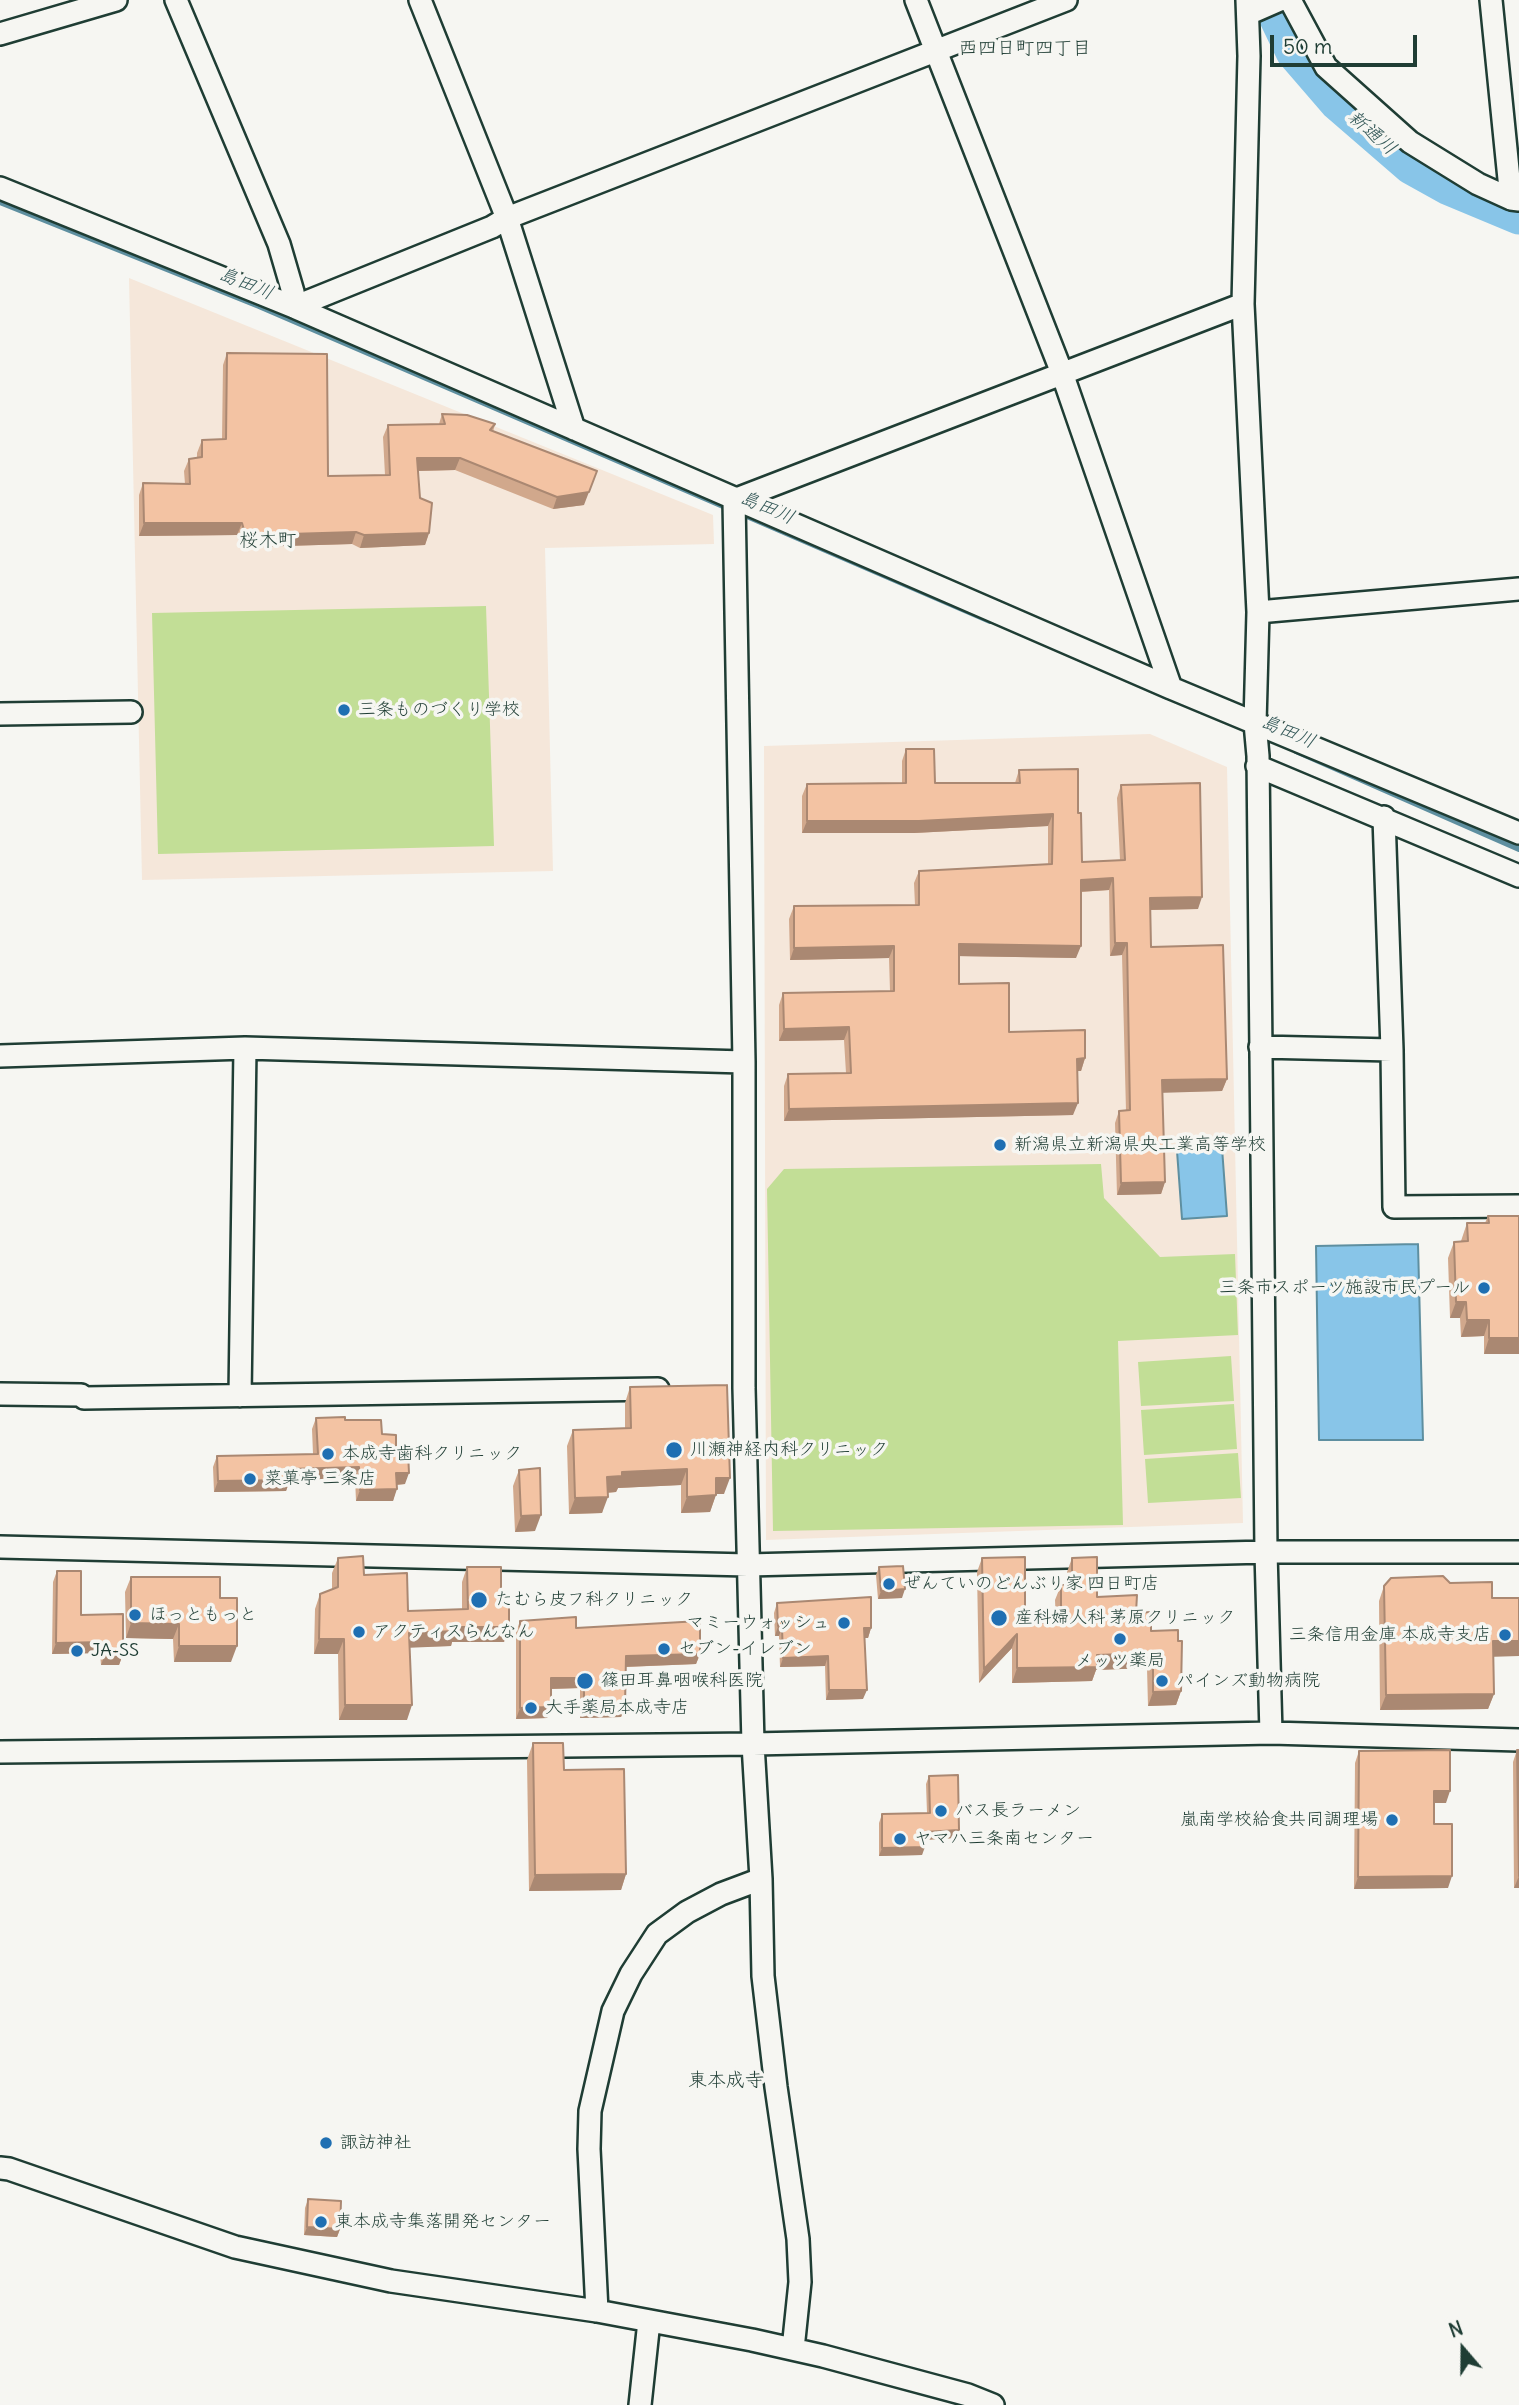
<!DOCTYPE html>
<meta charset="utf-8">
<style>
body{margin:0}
#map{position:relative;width:1519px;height:2405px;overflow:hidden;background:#f6f6f2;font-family:Delius,sans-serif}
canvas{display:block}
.north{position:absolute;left:1428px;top:2314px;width:70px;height:70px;-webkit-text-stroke:5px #f6f6f2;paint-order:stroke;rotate:340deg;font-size:19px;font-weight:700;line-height:28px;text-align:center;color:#1f3d34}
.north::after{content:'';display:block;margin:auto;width:24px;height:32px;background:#1f3d34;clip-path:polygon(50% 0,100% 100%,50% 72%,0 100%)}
.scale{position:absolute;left:1270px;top:35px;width:147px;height:32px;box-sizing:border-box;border:4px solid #1f3d34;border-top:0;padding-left:9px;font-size:21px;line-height:24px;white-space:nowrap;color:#1f3d34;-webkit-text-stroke:5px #f6f6f2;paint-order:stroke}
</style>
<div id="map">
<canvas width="1519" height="2405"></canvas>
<div class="north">N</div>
<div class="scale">50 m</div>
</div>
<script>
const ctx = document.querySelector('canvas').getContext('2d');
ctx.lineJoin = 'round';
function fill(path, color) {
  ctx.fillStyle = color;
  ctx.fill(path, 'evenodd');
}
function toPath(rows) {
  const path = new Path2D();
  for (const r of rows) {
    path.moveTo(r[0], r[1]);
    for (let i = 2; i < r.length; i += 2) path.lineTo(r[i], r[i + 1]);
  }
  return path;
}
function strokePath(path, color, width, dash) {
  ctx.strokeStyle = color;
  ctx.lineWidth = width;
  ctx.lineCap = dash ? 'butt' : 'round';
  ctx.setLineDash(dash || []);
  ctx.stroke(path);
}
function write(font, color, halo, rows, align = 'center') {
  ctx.font = font + ' Delius,"Klee One",sans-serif';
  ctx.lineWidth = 7;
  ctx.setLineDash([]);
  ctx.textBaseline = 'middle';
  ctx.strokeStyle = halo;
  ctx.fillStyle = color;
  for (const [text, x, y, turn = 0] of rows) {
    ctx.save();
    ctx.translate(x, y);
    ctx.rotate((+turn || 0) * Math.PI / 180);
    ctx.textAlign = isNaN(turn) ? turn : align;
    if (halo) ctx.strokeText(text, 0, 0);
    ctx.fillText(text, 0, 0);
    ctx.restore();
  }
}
fill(toPath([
 [129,278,713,515,714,544,545,548,553,871,142,880],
 [1150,734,1227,767,1243,1523,766,1540,764,746]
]), '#f5e7da');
fill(toPath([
 [486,606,494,846,158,854,152,613],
 [1101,1164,1104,1198,1160,1257,1235,1254,1238,1335,1118,1341,1123,1525,773,1531,767,1189,784,1169],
 [1231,1356,1234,1401,1141,1406,1138,1362],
 [1234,1404,1237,1449,1144,1455,1141,1410],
 [1238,1453,1241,1498,1148,1503,1145,1459]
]), '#c2de96');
const water = toPath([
 [1222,1148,1227,1216,1182,1219,1177,1151,1222,1148],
 [1418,1244,1423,1440,1319,1440,1316,1246,1418,1244]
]);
fill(water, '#88c5e8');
strokePath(water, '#5e8fa0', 2);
strokePath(toPath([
 [0,202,259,306,730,509],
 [740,513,990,621],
 [1296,751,1519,849]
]), '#5e8fa0', 6);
strokePath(toPath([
 [1268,0,1293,52,1337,103,1411,167,1447,187,1519,217]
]), '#88c5e8', 35);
const minor = toPath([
 [176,0,279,244,293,292,294,307],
 [420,0,507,218,574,429],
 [916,0,1062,373,1171,688,1519,833],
 [1247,0,1249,56,1243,304,1258,612,1255,723,1258,756,1266,1552,1271,1733],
 [1290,0,1326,67,1410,142,1478,184,1511,199,1519,200],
 [1491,0,1511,199],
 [1248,14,1280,0],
 [0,34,116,0],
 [0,188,294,307,1171,688],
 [294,307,492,227,507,218,1066,0],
 [734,500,744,1062,744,1388,753,1744,761,1879,763,1976,776,2087,798,2239,800,2282,793,2349],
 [734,500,1243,304],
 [1258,612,1519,589],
 [0,714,131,712],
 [1257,766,1519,876],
 [1384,817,1392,1050,1394,1207,1519,1206],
 [1260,1047,1392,1050],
 [0,1056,245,1048,744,1062],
 [0,1394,81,1395,84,1398,658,1389],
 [240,1396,245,1048],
 [0,1547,748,1565,1266,1552,1519,1552],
 [0,1752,753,1744,1271,1733,1519,1740],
 [0,2168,9,2169,235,2247,391,2281,597,2311,752,2340,823,2356,968,2395,993,2405],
 [597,2311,589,2149,590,2111,613,2011,631,1974,657,1934,687,1912,721,1894,761,1879],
 [640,2405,649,2321]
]);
strokePath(minor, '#1f3d34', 26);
strokePath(minor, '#f6f6f2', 21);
fill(toPath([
 [227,353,328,476,385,475,383,437,388,425,439,424,442,414,495,424,493,432,584,505,553,509,455,470,418,471,420,498,429,533,425,545,360,548,352,544,251,547,240,542,237,535,139,536,139,495,143,483,185,484,184,471,189,459,197,458,197,453,202,440,222,440,223,365],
 [906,749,935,783,1015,783,1019,770,1078,813,1082,862,1120,860,1117,798,1121,785,1198,909,1150,910,1151,947,1227,1079,1222,1091,1162,1092,1165,1182,1161,1194,1117,1195,1115,1123,1119,1111,1126,1111,1122,955,1110,956,1109,890,1081,892,1076,958,959,956,959,984,1009,1032,1085,1058,1081,1071,1077,1071,1073,1115,784,1121,784,1086,788,1074,846,1073,844,1040,779,1041,779,1005,783,993,890,991,889,958,790,960,789,919,794,906,915,905,914,883,919,871,1048,864,1048,826,914,833,802,833,802,796,807,784,902,783,902,761],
 [1488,1216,1519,1354,1484,1354,1484,1336,1461,1337,1460,1318,1450,1318,1448,1258,1454,1242,1461,1241,1467,1223,1485,1223],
 [630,1387,724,1494,716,1494,710,1512,681,1513,681,1485,618,1488,616,1492,607,1493,602,1513,569,1514,567,1446,573,1430,625,1428,625,1403],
 [316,1418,345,1420,382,1434,396,1452,405,1484,397,1485,393,1501,356,1501,355,1478,290,1480,286,1491,214,1492,213,1467,217,1456,313,1454,312,1429],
 [519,1470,535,1531,515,1532,513,1486],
 [338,1558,364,1575,408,1611,462,1609,462,1582,467,1567,501,1604,509,1627,504,1642,452,1642,451,1646,410,1647,407,1720,339,1720,338,1654,314,1654,315,1609,320,1594,332,1589,332,1573],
 [982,1558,1025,1622,1056,1623,1055,1600,1061,1585,1067,1585,1067,1572,1072,1558,1097,1597,1136,1613,1151,1631,1178,1641,1181,1691,1176,1705,1148,1706,1147,1668,1096,1670,1092,1681,1012,1683,1012,1648,979,1683,977,1572],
 [879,1567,902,1598,878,1599,876,1575],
 [57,1571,81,1615,123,1654,119,1665,101,1665,100,1653,52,1654,53,1582],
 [131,1577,220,1598,231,1662,174,1662,173,1639,126,1638,125,1592],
 [1384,1586,1493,1657,1494,1694,1488,1709,1380,1710,1379,1601],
 [777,1603,871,1628,868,1638,865,1638,863,1699,826,1700,825,1666,780,1667,779,1636,775,1636,774,1613],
 [520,1621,576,1628,700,1654,696,1664,626,1667,625,1707,621,1717,580,1718,580,1688,551,1689,551,1707,547,1718,516,1719,516,1632],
 [533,1743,564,1770,626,1874,621,1890,529,1891,527,1760],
 [1517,1750,1519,1750,1519,1888,1514,1888,1513,1762],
 [1359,1751,1446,1803,1434,1803,1434,1824,1448,1888,1354,1889,1355,1763],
 [929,1776,959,1830,956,1838,924,1840,922,1855,879,1856,879,1823,882,1814,927,1813,926,1784],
 [308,2199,340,2229,337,2237,304,2235,305,2208]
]), '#d1a88c');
fill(toPath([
 [417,458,460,458,455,470,413,471],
 [597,471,584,505,553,509,557,497],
 [144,523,242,523,237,535,139,536],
 [356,532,352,544,251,547,256,535],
 [429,533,425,545,360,548,364,535],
 [1053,814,1048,826,914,833,802,833,807,821],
 [1113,878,1109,890,1076,892,1081,880],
 [1202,897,1198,909,1145,910,1150,898],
 [1115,943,1127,943,1122,955,1110,956],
 [959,944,1081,946,1076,958,954,956],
 [894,946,889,958,790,960,794,948],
 [849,1027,844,1040,779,1041,784,1029],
 [1085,1058,1081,1071,1073,1071,1077,1059],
 [1227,1079,1222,1091,1157,1093,1162,1080],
 [1078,1103,1073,1115,784,1121,789,1109],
 [1165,1182,1161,1194,1117,1195,1121,1183],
 [1456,1302,1466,1302,1460,1318,1450,1318],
 [1467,1320,1489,1320,1484,1336,1461,1337],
 [1489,1338,1519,1338,1519,1354,1484,1354],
 [359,1467,355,1478,290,1480,286,1491,214,1492,218,1481,290,1469],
 [687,1469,681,1485,618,1488,616,1492,601,1493,607,1477,622,1472],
 [396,1473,409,1473,405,1484,392,1485],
 [716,1478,730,1478,724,1494,711,1494],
 [397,1489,393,1501,356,1501,360,1490],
 [716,1495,710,1512,681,1513,687,1497],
 [608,1497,602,1513,569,1514,575,1498],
 [541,1515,535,1531,515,1532,521,1516],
 [905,1589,902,1598,878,1599,881,1591],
 [131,1623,179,1624,173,1639,126,1638],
 [778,1626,782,1627,779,1636,775,1636],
 [456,1627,509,1627,504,1642,452,1642,451,1646,404,1648,409,1633],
 [864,1628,871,1628,868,1638,861,1638],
 [1017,1634,1012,1648,979,1683,984,1669],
 [319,1639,344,1639,338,1654,314,1654],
 [1493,1641,1519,1641,1519,1656,1487,1657],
 [104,1642,100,1653,52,1654,56,1643],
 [179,1646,237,1646,231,1662,174,1662],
 [1153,1653,1147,1668,1096,1670,1092,1681,1012,1683,1017,1668,1097,1655],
 [105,1654,123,1654,119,1665,101,1665],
 [700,1654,696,1664,622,1667,626,1656],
 [828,1656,825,1666,780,1667,783,1658],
 [551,1678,584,1678,580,1688,547,1689],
 [829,1690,867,1690,863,1699,826,1700],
 [1181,1691,1176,1705,1148,1706,1153,1692],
 [1494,1694,1488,1709,1380,1710,1386,1695],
 [345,1705,412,1705,407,1720,339,1720],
 [551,1707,547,1718,516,1719,520,1708],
 [584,1707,625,1707,621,1717,580,1718],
 [1434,1791,1450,1791,1446,1803,1430,1803],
 [959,1830,956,1838,921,1840,924,1832],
 [925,1847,922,1855,879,1856,882,1848],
 [626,1874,621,1890,529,1891,535,1875],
 [1452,1876,1448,1888,1354,1889,1358,1877],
 [1519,1876,1519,1888,1514,1888],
 [307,2227,340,2229,337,2237,304,2235]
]), '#aa8872');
const building = toPath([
 [227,353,327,354,328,476,390,475,388,425,445,424,442,414,467,415,495,424,490,430,597,471,589,492,557,497,460,458,417,458,420,498,432,503,429,533,364,535,356,532,256,535,244,530,242,523,144,523,143,483,190,484,189,459,202,457,202,440,226,439,227,353],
 [906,749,934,749,935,783,1020,783,1019,770,1078,769,1078,813,1081,813,1082,862,1125,860,1121,785,1200,783,1202,897,1150,898,1151,947,1223,945,1227,1079,1162,1080,1165,1182,1121,1183,1119,1111,1130,1110,1127,943,1115,943,1113,878,1081,880,1081,946,959,944,959,984,1009,983,1009,1032,1085,1030,1085,1058,1077,1059,1078,1103,789,1109,788,1074,851,1073,849,1027,784,1029,783,993,894,991,894,946,794,948,794,906,919,905,919,871,1052,864,1053,814,919,821,807,821,807,784,906,783,906,749],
 [1488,1216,1519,1216,1519,1338,1489,1338,1489,1320,1467,1320,1466,1302,1456,1302,1454,1242,1468,1241,1467,1223,1489,1223,1488,1216],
 [727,1385,730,1478,716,1478,716,1495,687,1497,687,1469,622,1472,622,1476,607,1477,608,1497,575,1498,573,1430,631,1428,630,1387,727,1385],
 [345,1417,345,1420,381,1420,382,1434,396,1435,396,1452,408,1452,409,1473,396,1473,397,1489,360,1490,359,1467,290,1469,290,1480,218,1481,217,1456,318,1454,316,1418,345,1417],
 [540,1468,541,1515,521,1516,519,1470,540,1468],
 [363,1556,364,1575,407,1573,408,1611,468,1609,467,1567,501,1567,501,1604,509,1604,509,1627,456,1627,456,1631,409,1633,412,1705,345,1705,344,1639,319,1639,320,1594,338,1587,338,1558,363,1556],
 [1025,1557,1025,1622,1061,1623,1061,1585,1072,1585,1072,1558,1097,1557,1097,1597,1137,1595,1136,1613,1151,1612,1151,1631,1178,1630,1178,1641,1182,1641,1181,1691,1153,1692,1153,1653,1097,1655,1097,1667,1017,1668,1017,1634,984,1669,982,1558,1025,1557],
 [903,1566,905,1589,881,1591,879,1567,903,1566],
 [57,1571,81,1571,81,1615,123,1614,123,1654,105,1654,104,1642,56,1643,57,1571],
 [1443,1576,1450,1583,1492,1582,1492,1598,1519,1598,1519,1641,1493,1641,1494,1694,1386,1695,1384,1586,1391,1578,1443,1576],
 [131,1577,220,1577,220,1598,237,1598,237,1646,179,1646,179,1624,131,1623,131,1577],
 [871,1597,871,1628,864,1628,867,1690,829,1690,828,1656,783,1658,782,1627,778,1626,777,1603,871,1597],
 [576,1617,576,1628,700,1621,700,1654,626,1656,625,1707,584,1707,584,1678,551,1678,551,1707,520,1708,520,1621,576,1617],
 [533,1743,563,1743,564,1770,624,1769,626,1874,535,1875,533,1743],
 [1450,1750,1450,1791,1434,1791,1434,1824,1452,1824,1452,1876,1358,1877,1359,1751,1450,1750],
 [1517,1750,1519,1750,1519,1876,1517,1750],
 [958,1775,959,1830,924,1832,925,1847,882,1848,882,1814,930,1813,929,1776,958,1775],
 [308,2199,341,2201,340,2229,307,2227,308,2199]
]);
fill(building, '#f3c3a3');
strokePath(building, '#aa8872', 2);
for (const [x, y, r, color] of [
 [344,710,7,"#1f6fb2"],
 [1000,1145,7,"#1f6fb2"],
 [1484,1288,7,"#1f6fb2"],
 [674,1450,9,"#1f6fb2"],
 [328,1454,7,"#1f6fb2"],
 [250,1479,7,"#1f6fb2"],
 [889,1584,7,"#1f6fb2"],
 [479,1600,9,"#1f6fb2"],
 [135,1615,7,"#1f6fb2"],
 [999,1618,9,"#1f6fb2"],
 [844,1623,7,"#1f6fb2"],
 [359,1632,7,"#1f6fb2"],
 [1505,1635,7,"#1f6fb2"],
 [1120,1639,7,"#1f6fb2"],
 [664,1649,7,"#1f6fb2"],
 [77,1651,7,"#1f6fb2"],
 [585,1681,9,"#1f6fb2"],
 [1162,1681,7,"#1f6fb2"],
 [531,1708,7,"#1f6fb2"],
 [941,1811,7,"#1f6fb2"],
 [1392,1820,7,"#1f6fb2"],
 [900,1839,7,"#1f6fb2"],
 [326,2143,7,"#1f6fb2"],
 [321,2222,7,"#1f6fb2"]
]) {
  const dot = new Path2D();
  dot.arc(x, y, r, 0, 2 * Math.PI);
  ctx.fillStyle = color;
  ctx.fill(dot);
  strokePath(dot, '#f6f6f2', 2.5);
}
write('18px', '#1f3d34', '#f6f6f2', [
 ["三条ものづくり学校",358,710],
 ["新潟県立新潟県央工業高等学校",1014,1145],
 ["三条市スポーツ施設市民プール",1470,1288,"right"],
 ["川瀬神経内科クリニック",690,1450],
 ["本成寺歯科クリニック",342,1454],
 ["菜菓亭 三条店",264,1479],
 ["ぜんていのどんぶり家 四日町店",903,1584],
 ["たむら皮フ科クリニック",495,1600],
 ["ほっともっと",149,1615],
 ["産科婦人科 茅原クリニック",1015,1618],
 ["マミーウォッシュ",830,1623,"right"],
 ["アクティスらんなん",373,1632],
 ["三条信用金庫 本成寺支店",1491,1635,"right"],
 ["セブン-イレブン",678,1649],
 ["JA-SS",91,1651],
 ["メッツ薬局",1120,1661,"center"],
 ["篠田耳鼻咽喉科医院",601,1681],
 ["パインズ動物病院",1176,1681],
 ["大手薬局本成寺店",545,1708],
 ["バス長ラーメン",955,1811],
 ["嵐南学校給食共同調理場",1378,1820,"right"],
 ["ヤマハ三条南センター",914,1839],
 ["諏訪神社",340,2143],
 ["東本成寺集落開発センター",335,2222]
], 'left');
write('19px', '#1f3d34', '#f6f6f2', [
 ["西四日町四丁目",1025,49],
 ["桜木町",268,541],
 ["東本成寺",726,2081]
]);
write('italic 19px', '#345858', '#f6f6f2', [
 ["新通川",1372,133,41],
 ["島田川",246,284,22],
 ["島田川",767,508,23],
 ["島田川",1288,732,23]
]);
</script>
